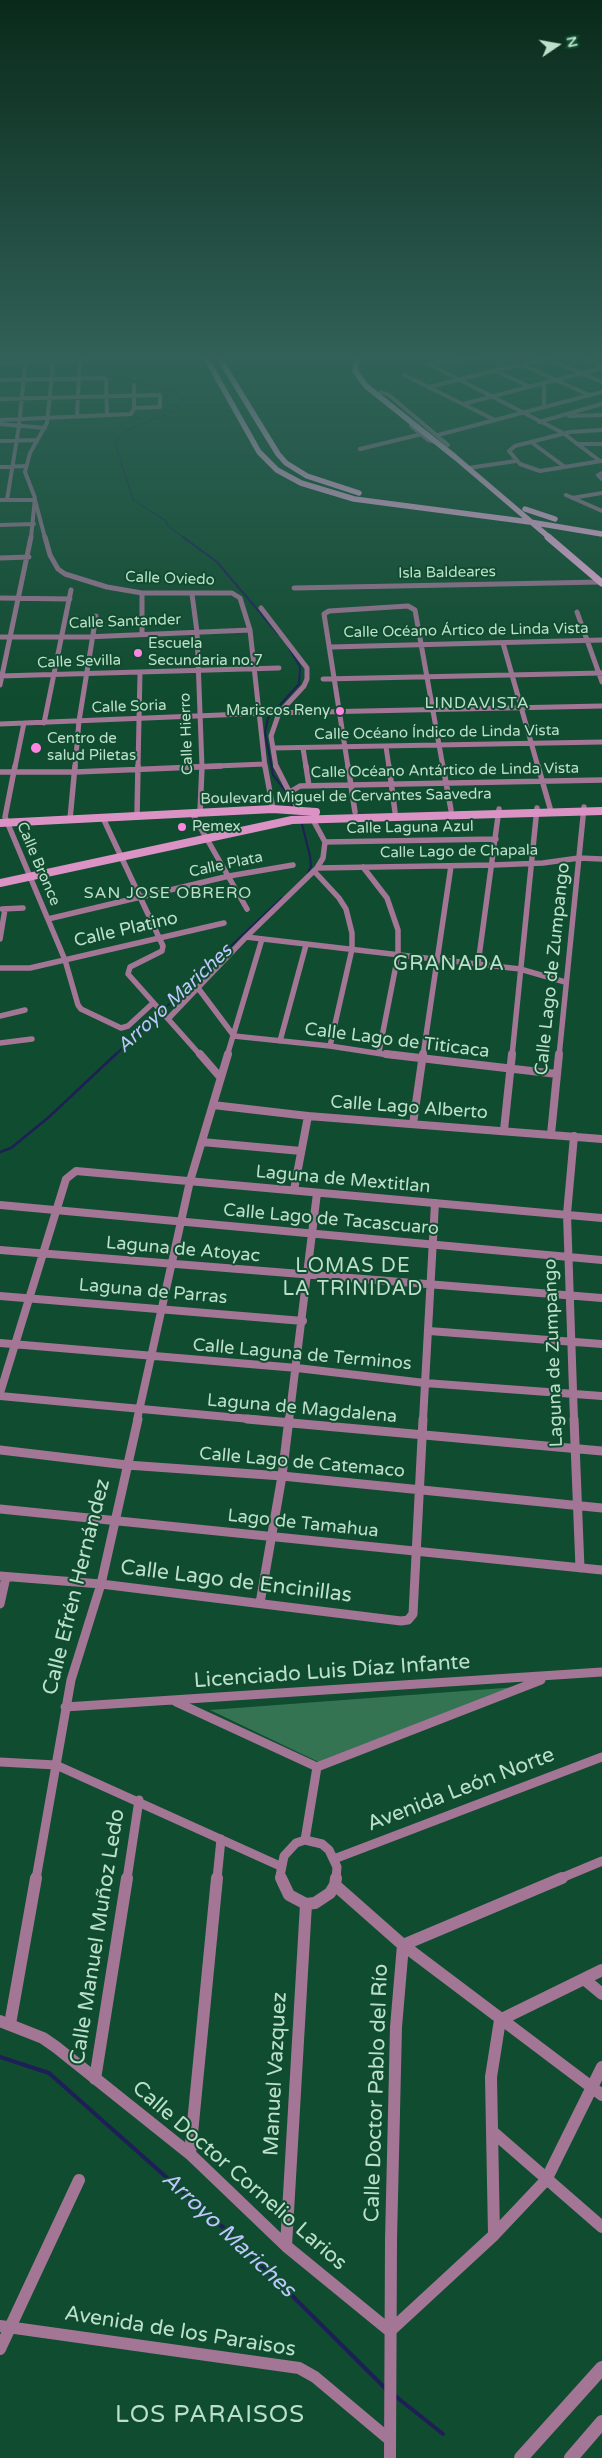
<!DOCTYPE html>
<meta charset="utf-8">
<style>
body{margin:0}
#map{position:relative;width:602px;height:2458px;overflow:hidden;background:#104c2f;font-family:"Varela Round",sans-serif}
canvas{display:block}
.north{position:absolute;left:532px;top:20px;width:50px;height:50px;-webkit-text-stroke:4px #104c2f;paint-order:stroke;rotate:78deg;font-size:14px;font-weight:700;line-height:20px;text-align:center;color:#bce0ca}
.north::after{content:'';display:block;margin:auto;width:18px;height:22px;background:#bce0ca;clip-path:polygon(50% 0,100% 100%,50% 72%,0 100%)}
</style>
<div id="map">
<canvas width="602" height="2458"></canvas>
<div class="north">N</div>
</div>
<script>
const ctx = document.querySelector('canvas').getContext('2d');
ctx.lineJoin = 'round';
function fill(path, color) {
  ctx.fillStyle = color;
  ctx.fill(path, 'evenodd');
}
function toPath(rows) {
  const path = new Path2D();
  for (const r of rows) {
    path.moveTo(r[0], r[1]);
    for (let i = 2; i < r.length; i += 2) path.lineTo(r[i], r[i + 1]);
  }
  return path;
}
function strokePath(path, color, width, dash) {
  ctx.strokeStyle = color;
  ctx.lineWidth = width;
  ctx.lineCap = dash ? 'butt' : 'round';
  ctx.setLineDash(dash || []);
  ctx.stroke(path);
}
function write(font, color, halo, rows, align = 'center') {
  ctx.font = font + ' "Varela Round",sans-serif';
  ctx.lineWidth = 4;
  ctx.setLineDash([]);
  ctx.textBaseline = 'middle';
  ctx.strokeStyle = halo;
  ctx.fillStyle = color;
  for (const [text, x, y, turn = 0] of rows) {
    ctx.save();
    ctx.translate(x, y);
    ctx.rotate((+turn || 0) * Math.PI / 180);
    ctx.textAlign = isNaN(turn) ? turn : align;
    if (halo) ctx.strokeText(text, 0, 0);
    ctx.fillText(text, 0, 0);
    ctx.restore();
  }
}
fill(toPath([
 [517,1687,327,1766,210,1710]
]), '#357452');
strokePath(toPath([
 [95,356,94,367,101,372,143,384,158,385,180,396,184,401,173,412,134,427,122,434,115,442,133,500,165,520,168,526,185,538]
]), '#1f1f58', 1);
strokePath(toPath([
 [183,537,217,562,278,634],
 [287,793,273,775,265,732,268,718,299,684,300,667,289,648],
 [291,800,292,806],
 [302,824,310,856,311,866,308,873],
 [114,1056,282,898]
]), '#1f1f58', 2);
strokePath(toPath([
 [0,1152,11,1148,49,1117,116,1054]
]), '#1f1f58', 2.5);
strokePath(toPath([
 [0,2057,49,2073,227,2231,386,2389],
 [394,2395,443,2434]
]), '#1f1f58', 4);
strokePath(toPath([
 [581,356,602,366],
 [548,359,602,382],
 [0,363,88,360],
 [427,363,563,433,600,461],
 [427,363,500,356],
 [523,365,589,395],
 [496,371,530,387],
 [404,375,495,420],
 [0,380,103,378,106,379,107,415],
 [544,383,544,407],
 [429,387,555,356],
 [381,392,389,395,448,445],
 [0,399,160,395,160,407,134,408],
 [463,404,602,368],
 [77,416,80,356],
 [569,416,602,415],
 [0,420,131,414,134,408,134,385],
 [539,422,602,404],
 [412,423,411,426,428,440,436,442],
 [0,424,45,428],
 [438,435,602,392],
 [0,441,37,440],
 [531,442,565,467],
 [577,444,602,444],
 [360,449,422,434],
 [601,461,540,471,520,464,509,451,515,446,570,432,602,430],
 [0,467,26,466],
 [468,468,516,461],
 [602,473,598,475,602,479],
 [566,495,602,511],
 [572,498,602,493],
 [0,500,35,500],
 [7,500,19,426,26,356],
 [35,500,45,538],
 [0,525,34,524],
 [31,538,35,498,25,472,30,453,47,423,54,356]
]), '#a37696', 4);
strokePath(toPath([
 [45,537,50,555,58,569,65,574,107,587,142,593,232,593,240,598,250,630,265,767],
 [0,558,29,557],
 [294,588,601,582],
 [142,593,142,634],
 [192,594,197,632,202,767],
 [0,598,70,599],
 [261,608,307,668,307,679,304,686,279,713,271,736,276,767],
 [577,612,602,682],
 [0,637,86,637,250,630],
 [503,643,538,767],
 [331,647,602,640],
 [0,676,279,668],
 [323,679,602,673],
 [0,685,31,537],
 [44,723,71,590],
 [0,724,269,713,602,706],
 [386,747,389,767],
 [273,748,602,742],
 [303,748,306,767],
 [15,767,24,723],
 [75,767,79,721,96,616],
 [138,767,140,673],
 [191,767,265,764],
 [348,767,324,614,329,611,408,606,415,610,443,767]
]), '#a37696', 5);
strokePath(toPath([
 [15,766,5,817,65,960,78,1005,81,1009,121,1028,128,1026,153,1003],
 [265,766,273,809],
 [276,766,299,811],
 [306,766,309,786],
 [348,766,355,812],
 [389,766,395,812],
 [443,766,451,810],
 [538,766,550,808],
 [0,772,75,772,221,766],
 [290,792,300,786,602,780],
 [192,813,247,909],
 [200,813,202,766],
 [137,816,138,766],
 [103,818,163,946,162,951,130,967,128,974,201,1056],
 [70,819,75,766],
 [325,842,496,839],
 [363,867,387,898,398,930,398,955,379,1052],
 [317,868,493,865,543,863,579,858,602,859],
 [314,871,339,898,346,909,352,933,352,949,330,1046],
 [2,909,23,908],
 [48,919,229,876,293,865],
 [246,937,520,969,565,982],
 [0,939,5,909],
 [478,964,499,809],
 [0,968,30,968,224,923],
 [198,988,234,1036],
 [0,1016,25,1010],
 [168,1019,246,937,317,868,323,858,325,842,312,818],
 [234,1036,330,1046,395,1056],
 [280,1041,306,945],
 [0,1043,32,1039],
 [227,1056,262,939],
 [423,1056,451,866],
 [512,1056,537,808],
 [559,1056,584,807]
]), '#a37696', 5.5);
strokePath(toPath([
 [200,1054,220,1077],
 [386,1054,557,1074],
 [213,1105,308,1116,602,1139],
 [413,1124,423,1054],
 [504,1130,512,1054],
 [551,1134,559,1054],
 [202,1142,301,1151],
 [294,1190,308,1116],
 [0,1205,602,1260],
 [0,1250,602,1298],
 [0,1296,303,1321],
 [429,1331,602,1344],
 [0,1343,297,1368,425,1383,602,1396],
 [0,1393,66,1179,76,1171,602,1218],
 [0,1396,261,1420],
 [137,1420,190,1181,228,1054],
 [289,1420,317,1193],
 [423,1420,435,1203],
 [574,1420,567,1214,574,1136]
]), '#a37696', 8);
strokePath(toPath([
 [247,1419,602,1451],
 [574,1419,580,1568],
 [0,1450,127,1465,282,1476,602,1508],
 [0,1509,602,1570],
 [0,1576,101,1584,401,1621,408,1620,413,1614,423,1419],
 [260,1603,282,1476,289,1419],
 [0,1604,6,1577],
 [176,1702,317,1767],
 [65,1707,602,1672],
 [0,1762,56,1765,280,1866],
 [317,1767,541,1680],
 [305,1840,317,1767],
 [334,1859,602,1757],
 [36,1879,71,1680,101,1584,138,1419],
 [127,1879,139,1800],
 [217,1879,221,1839],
 [281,1879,280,1876,284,1856,296,1843,305,1840,322,1844,329,1850,337,1867,336,1879],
 [559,1879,602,1861]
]), '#a37696', 9);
strokePath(toPath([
 [281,1878,289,1895,306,1904,315,1903,330,1893,335,1885,336,1878],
 [335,1885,403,1945,602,2095],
 [403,1945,562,1878],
 [584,1979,602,1994],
 [500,2020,602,1970],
 [0,2021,43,2038,56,2047,190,2154,286,2246,390,2331,494,2235,546,2180,602,2067],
 [10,2024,36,1878],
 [95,2079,127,1878],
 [493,2132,602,2227],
 [190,2154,217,1878],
 [494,2235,491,2077,500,2020],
 [286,2246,306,1904],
 [0,2326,299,2368,315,2377,390,2440],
 [0,2349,79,2180],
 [390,2458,391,2240,396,2027,403,1945]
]), '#a37696', 12);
strokePath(toPath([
 [521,2458,602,2368],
 [571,2458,602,2422]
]), '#a37696', 14);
strokePath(toPath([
 [0,823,273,809,316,812],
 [0,883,292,820,602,811]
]), '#db93c6', 8);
strokePath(toPath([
 [205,356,259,452,277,470,301,483,354,499,530,522,602,534],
 [218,356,278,454,286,463,307,476,359,493],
 [357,356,355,371,366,386,455,457,550,538],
 [525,509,555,519]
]), '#fbb1e6', 5.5);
strokePath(toPath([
 [548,537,602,583]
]), '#fbb1e6', 7);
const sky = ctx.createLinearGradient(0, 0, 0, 701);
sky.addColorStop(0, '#092a1a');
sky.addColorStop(0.51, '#316158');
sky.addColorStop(1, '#31615800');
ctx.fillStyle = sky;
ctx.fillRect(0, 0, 602, 701);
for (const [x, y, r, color] of [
 [138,653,5,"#fe85e0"],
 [340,711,5,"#fe85e0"],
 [36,748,6,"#fe85e0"],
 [182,827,5,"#fe85e0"]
]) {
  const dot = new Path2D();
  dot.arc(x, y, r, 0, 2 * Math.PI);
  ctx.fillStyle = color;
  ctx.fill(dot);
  strokePath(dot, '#104c2f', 2);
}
write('15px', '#bce0ca', '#104c2f', [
 ["Isla Baldeares",447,573,-1],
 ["Calle Oviedo",170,579,2],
 ["Calle Santander",125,622,-2],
 ["Calle Océano Ártico de Linda Vista",466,631,-1],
 ["Calle Sevilla",79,662,-2],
 ["Calle Soria",129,707,-2],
 ["Calle Océano Índico de Linda Vista",437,733,-1],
 ["Calle Hierro",187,734,-92],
 ["Calle Océano Antártico de Linda Vista",445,771,-1],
 ["Boulevard Miguel de Cervantes Saavedra",346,797,-1],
 ["Calle Laguna Azul",410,828,-1],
 ["Calle Lago de Chapala",459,852,-1],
 ["Calle Bronce",38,864,67],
 ["Calle Plata",226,865,-12]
]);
write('15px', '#bce0ca', '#104c2f', [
 ["Escuela",148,644],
 ["Secundaria no.7",148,661],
 ["Mariscos Reny",330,711,"right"],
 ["Centro de",47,739],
 ["salud Piletas",47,756],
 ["Pemex",192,827]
], 'left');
ctx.letterSpacing = '1px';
write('16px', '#bce0ca', '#104c2f', [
 ["LINDAVISTA",477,704],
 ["SAN JOSE OBRERO",168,894]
]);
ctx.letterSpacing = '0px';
write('18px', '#bce0ca', '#104c2f', [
 ["Calle Platino",126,930,-13],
 ["Calle Lago de Zumpango",553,969,-84],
 ["Calle Lago de Titicaca",397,1041,7],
 ["Calle Lago Alberto",409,1108,4],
 ["Laguna de Mextitlan",343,1180,5],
 ["Calle Lago de Tacascuaro",331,1220,5],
 ["Laguna de Atoyac",183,1250,5],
 ["Laguna de Parras",153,1292,5],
 ["Laguna de Zumpango",554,1353,-92],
 ["Calle Laguna de Terminos",302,1355,5],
 ["Laguna de Magdalena",302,1409,5],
 ["Calle Lago de Catemaco",302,1463,5],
 ["Lago de Tamahua",303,1524,6]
]);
write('italic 19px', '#bec7fe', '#104c2f', [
 ["Arroyo Mariches",175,999,-43]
]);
ctx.letterSpacing = '1px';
write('20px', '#bce0ca', '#104c2f', [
 ["GRANADA",449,965],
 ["LOMAS DE",353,1267],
 ["LA TRINIDAD",353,1290]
]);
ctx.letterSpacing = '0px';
write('21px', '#bce0ca', '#104c2f', [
 ["Calle Lago de Encinillas",236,1582,7],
 ["Calle Efrén Hernández",77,1587,-76],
 ["Licenciado Luis Díaz Infante",332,1672,-4],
 ["Avenida León Norte",461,1790,-21],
 ["Calle Manuel Muñoz Ledo",98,1937,-81],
 ["Manuel Vazquez",276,2074,-87],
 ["Calle Doctor Pablo del Río",377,2093,-88],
 ["Calle Doctor Cornelio Larios",239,2176,41],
 ["Avenida de los Paraisos",180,2332,9]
]);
write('italic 22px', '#bec7fe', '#104c2f', [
 ["Arroyo Mariches",228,2235,43]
]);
ctx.letterSpacing = '1px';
write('24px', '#bce0ca', '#104c2f', [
 ["LOS PARAISOS",210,2416]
]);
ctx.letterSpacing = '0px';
</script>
